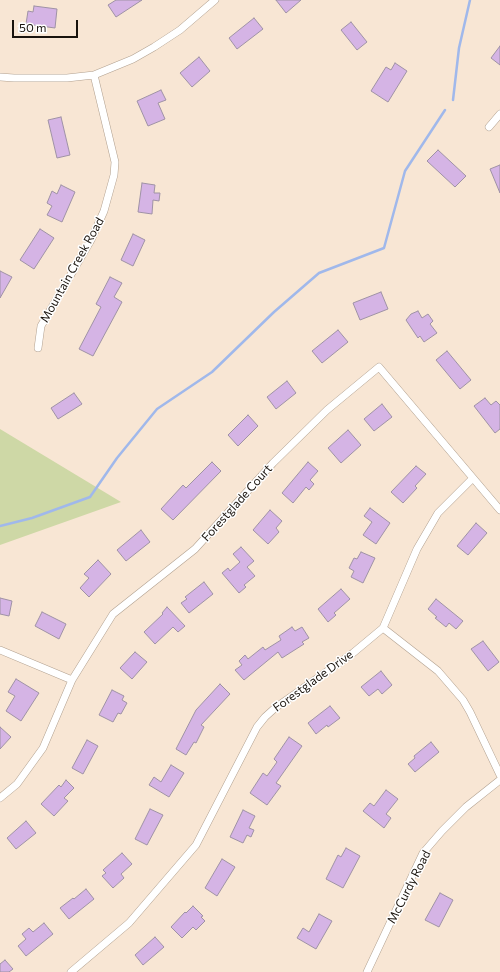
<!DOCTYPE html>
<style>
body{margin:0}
#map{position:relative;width:500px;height:972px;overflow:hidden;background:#f8e6d4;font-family:Commissioner,sans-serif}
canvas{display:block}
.scale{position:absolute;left:12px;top:20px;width:66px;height:18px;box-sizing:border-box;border:2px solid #19130d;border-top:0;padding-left:5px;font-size:12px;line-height:14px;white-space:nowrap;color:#19130d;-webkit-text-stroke:3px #fff;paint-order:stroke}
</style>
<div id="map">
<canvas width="500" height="972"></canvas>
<div class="scale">50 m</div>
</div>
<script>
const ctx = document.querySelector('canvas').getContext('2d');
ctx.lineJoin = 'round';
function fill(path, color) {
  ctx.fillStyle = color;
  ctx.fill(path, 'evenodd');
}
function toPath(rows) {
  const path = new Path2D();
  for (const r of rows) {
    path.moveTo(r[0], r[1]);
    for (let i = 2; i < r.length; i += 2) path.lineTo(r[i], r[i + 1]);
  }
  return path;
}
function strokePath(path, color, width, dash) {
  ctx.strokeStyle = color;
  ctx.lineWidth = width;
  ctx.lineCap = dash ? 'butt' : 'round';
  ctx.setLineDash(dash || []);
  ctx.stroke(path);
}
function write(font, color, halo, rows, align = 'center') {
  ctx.font = font + ' Commissioner,sans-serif';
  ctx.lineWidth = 3;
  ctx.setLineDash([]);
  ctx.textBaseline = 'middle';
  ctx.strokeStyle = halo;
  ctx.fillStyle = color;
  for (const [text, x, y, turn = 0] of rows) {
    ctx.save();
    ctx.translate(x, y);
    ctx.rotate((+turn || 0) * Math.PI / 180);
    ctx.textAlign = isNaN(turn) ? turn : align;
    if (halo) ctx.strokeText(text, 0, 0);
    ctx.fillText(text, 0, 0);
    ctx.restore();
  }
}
fill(toPath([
 [0,429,121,502,0,545]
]), '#ced8a6');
strokePath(toPath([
 [453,100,459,48,470,0],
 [0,526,32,518,90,497,117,458,157,409,212,372,274,312,319,273,384,248,405,171,445,110]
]), '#a0b8eb', 2.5);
const building = toPath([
 [116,0,142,0,116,17,108,5,116,0],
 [276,0,301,0,286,13,276,0],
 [34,6,57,9,55,28,26,24,28,11,33,12,34,6],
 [254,18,263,29,237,49,229,38,254,18],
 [351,22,367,42,357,50,341,30,351,22],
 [500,46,500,65,491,58,500,46],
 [199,57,210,71,192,87,180,73,199,57],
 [395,63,407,71,388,102,371,91,386,67,391,70,395,63],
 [161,90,166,100,158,103,165,119,148,126,137,101,161,90],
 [61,117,70,155,57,158,48,120,61,117],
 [438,150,466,176,455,187,427,161,438,150],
 [500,165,500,193,490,169,500,165],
 [142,183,155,185,154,193,160,193,159,201,153,200,152,214,138,212,142,183],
 [61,185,75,192,62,222,47,215,52,206,47,203,52,191,57,194,61,185],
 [40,229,54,238,34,269,20,260,40,229],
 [133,234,145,240,133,266,121,260,133,234],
 [0,271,12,277,0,298,0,271],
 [110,277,122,283,114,297,122,302,93,356,79,349,101,307,96,304,110,277],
 [381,292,388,309,360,320,353,303,381,292],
 [418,311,422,318,428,314,433,321,430,324,437,333,424,342,420,336,418,338,406,320,411,314,418,311],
 [338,330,348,342,322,363,312,351,338,330],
 [447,351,471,380,460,389,436,360,447,351],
 [287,381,296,393,276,409,267,397,287,381],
 [74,393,82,404,58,419,51,408,74,393],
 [485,398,491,405,496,401,500,405,500,429,495,433,474,406,485,398],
 [382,404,392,417,374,431,364,419,382,404],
 [248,415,258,426,238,446,228,435,248,415],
 [348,430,361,445,341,463,328,448,348,430],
 [212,462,221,471,173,520,161,509,183,485,186,488,212,462],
 [308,462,318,471,310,480,314,484,309,490,306,487,293,503,282,493,308,462],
 [416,466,426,474,415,486,417,488,403,503,391,492,416,466],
 [370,508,390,523,376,544,363,535,372,522,364,516,370,508],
 [270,510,282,521,276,528,279,532,268,544,253,530,270,510],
 [476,523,487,533,468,555,457,546,476,523],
 [141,530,150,542,126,561,117,550,141,530],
 [241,547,254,561,247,567,255,576,244,585,246,587,239,593,222,573,228,568,230,571,240,562,233,554,241,547],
 [361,552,375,558,363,583,351,577,354,571,349,568,354,558,357,559,361,552],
 [98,560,111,574,89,597,80,588,89,578,84,574,98,560],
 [204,582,213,594,189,613,181,603,187,599,185,597,204,582],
 [341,589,350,599,334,613,336,615,328,622,318,609,341,589],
 [0,598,12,601,9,616,0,614,0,598],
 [436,599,463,621,456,629,449,623,446,627,435,618,437,617,428,609,436,599],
 [167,607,185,626,178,632,173,627,155,644,144,632,163,614,162,613,167,607],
 [42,612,66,624,59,639,35,626,42,612],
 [292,627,295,631,302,627,309,638,302,642,304,644,282,658,278,652,244,680,235,670,242,665,239,661,245,655,248,659,263,647,265,650,281,640,279,636,292,627],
 [483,641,499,662,488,671,471,649,483,641],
 [135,652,147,662,132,679,120,668,135,652],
 [381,671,392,685,382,694,378,689,369,696,361,687,381,671],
 [16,679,39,693,21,721,6,711,15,696,8,692,16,679],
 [220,684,230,694,201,725,204,727,196,743,194,742,186,755,176,749,196,710,220,684],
 [112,690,124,696,122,700,127,703,121,714,118,713,113,722,99,715,112,690],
 [330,706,340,718,328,727,327,725,316,734,308,723,330,706],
 [0,727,11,737,0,749,0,727],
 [289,737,302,746,276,783,281,786,267,805,250,793,263,773,267,776,277,762,274,759,289,737],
 [87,740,98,746,83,774,72,768,87,740],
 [431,742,439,752,415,772,408,764,415,758,414,756,431,742],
 [171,765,184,773,169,797,149,785,154,777,161,782,171,765],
 [66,780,74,788,64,798,68,801,54,816,41,804,59,785,61,787,66,780],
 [386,790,398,799,386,814,391,818,384,828,363,811,370,803,374,806,386,790],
 [150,809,163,815,147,845,135,839,150,809],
 [243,810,255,816,249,828,254,830,251,837,247,835,243,843,230,837,243,810],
 [26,821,36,833,16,849,7,838,26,821],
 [346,848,360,856,343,888,326,879,338,855,341,857,346,848],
 [122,853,132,864,121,874,124,878,113,888,102,876,106,873,103,870,122,853],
 [222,859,235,867,217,896,205,888,222,859],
 [86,889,94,899,69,919,60,908,73,898,74,899,86,889],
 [440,893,453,900,439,927,425,920,440,893],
 [193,906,203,916,201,917,205,921,196,930,193,927,182,938,171,927,185,912,186,913,193,906],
 [319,914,332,921,316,949,297,938,303,928,309,932,319,914],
 [44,923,53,934,26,956,18,946,26,939,22,934,29,928,33,932,44,923],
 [155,937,164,947,143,965,135,955,155,937],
 [5,960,13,969,9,972,0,972,0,964,5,960]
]);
fill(building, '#d5b4e5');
strokePath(building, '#9f92a5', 1);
const minor = toPath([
 [0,77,14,78,67,78,94,75,133,59,154,47,180,30,215,0],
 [489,127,500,114],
 [38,348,41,326,91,240,104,211,114,175,115,162,94,75],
 [383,628,438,671,463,700,470,712,500,775],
 [0,650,72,680],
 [0,798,17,784,43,748,72,680,113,614,195,549,273,463,327,410,379,367,500,510],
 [71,972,129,923,196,845,257,727,265,717,275,708,353,653,383,628,417,549,438,513,473,478],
 [367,972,423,853,442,831,466,807,500,780]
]);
strokePath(minor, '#b1a08f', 8);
strokePath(minor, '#fff', 7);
write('12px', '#19130d', '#fff', [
 ["Mountain Creek Road",72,270,-61],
 ["Forestglade Court",237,503,-48],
 ["Forestglade Drive",313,681,-36],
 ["McCurdy Road",409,887,-63]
]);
</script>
